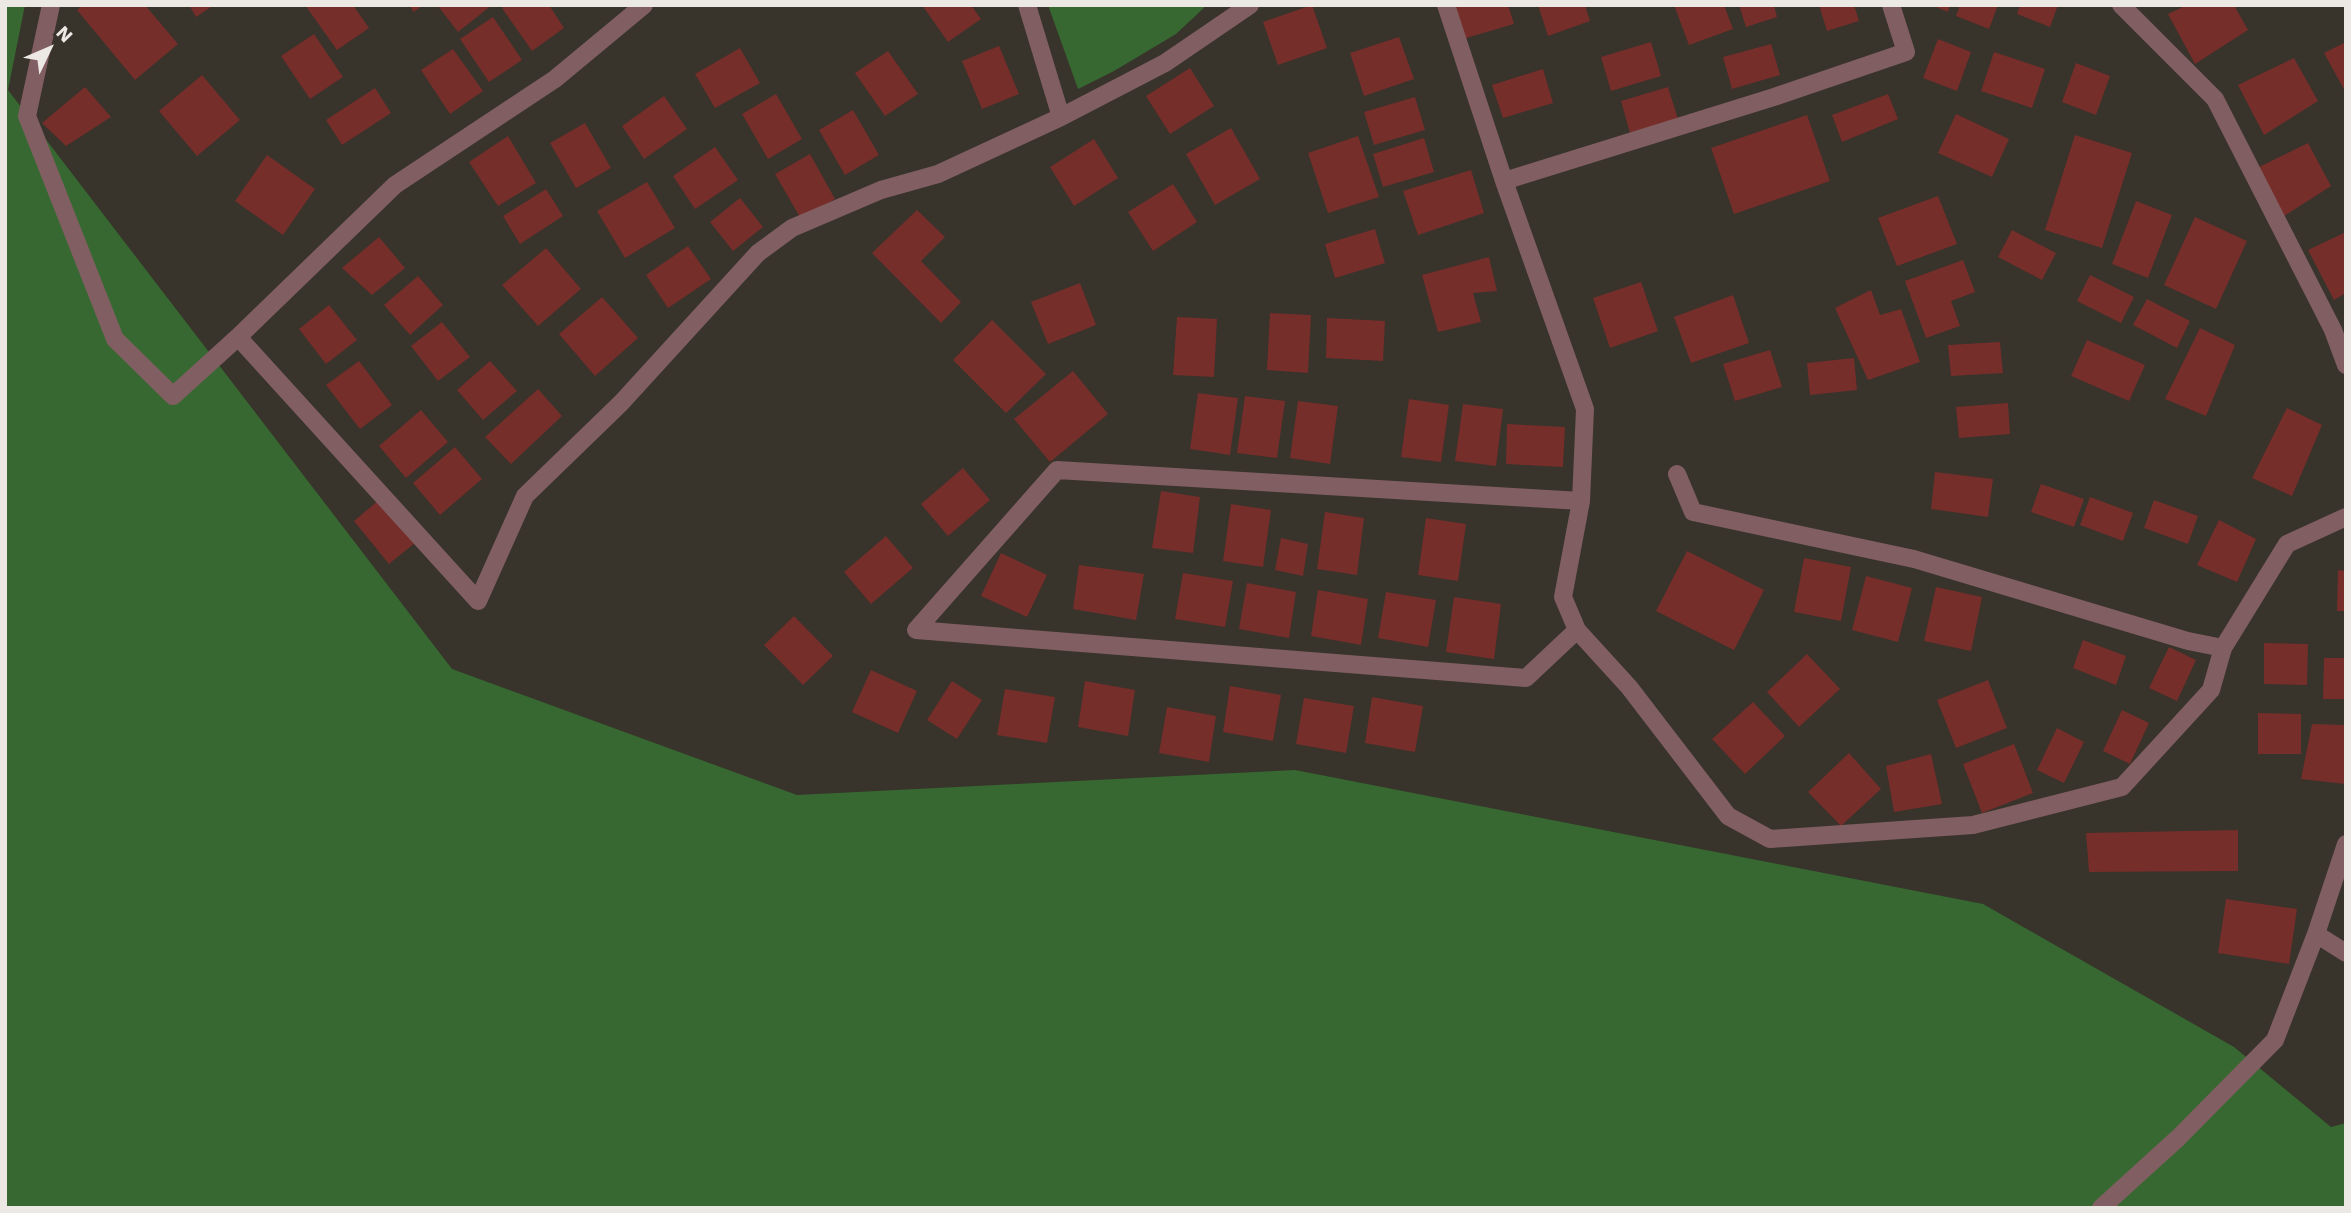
<!DOCTYPE html>
<style>
body{margin:0}
#map{position:relative;width:2351px;height:1213px;overflow:hidden;background:#38332b;font-family:"Work Sans",sans-serif}
canvas{display:block}
.frame{position:absolute;inset:0;border:7px solid #ece8e3;pointer-events:none}
.north{position:absolute;left:14px;top:14px;width:70px;height:70px;-webkit-text-stroke:5px #38332b;paint-order:stroke;rotate:46deg;font-size:19px;font-weight:700;line-height:28px;text-align:center;color:#ece8e3}
.north::after{content:'';display:block;margin:auto;width:24px;height:32px;background:#ece8e3;clip-path:polygon(50% 0,100% 100%,50% 72%,0 100%)}
</style>
<div id="map">
<canvas width="2351" height="1213"></canvas>
<div class="frame"></div>
<div class="north">N</div>
</div>
<script>
const ctx = document.querySelector('canvas').getContext('2d');
ctx.lineJoin = 'round';
function fill(path, color) {
  ctx.fillStyle = color;
  ctx.fill(path, 'evenodd');
}
function toPath(rows) {
  const path = new Path2D();
  for (const r of rows) {
    path.moveTo(r[0], r[1]);
    for (let i = 2; i < r.length; i += 2) path.lineTo(r[i], r[i + 1]);
  }
  return path;
}
function strokePath(path, color, width, dash) {
  ctx.strokeStyle = color;
  ctx.lineWidth = width;
  ctx.lineCap = dash ? 'butt' : 'round';
  ctx.setLineDash(dash || []);
  ctx.stroke(path);
}
fill(toPath([
 [5,5,25,5,8,90,452,669,797,795,1295,770,1983,904,2234,1047,2331,1127,2346,1123,2346,1208,5,1208],
 [1048,5,1207,5,1176,34,1114,71,1078,89]
]), '#376831');
fill(toPath([
 [83,5,145,5,178,44,135,80,77,10],
 [189,5,214,5,196,17],
 [305,5,353,5,369,28,337,50],
 [409,5,423,5,414,12],
 [440,5,492,5,458,32,438,6],
 [506,5,549,5,564,28,532,51,502,8],
 [922,5,971,5,981,19,948,42],
 [1312,5,1327,48,1278,65,1263,22],
 [1455,5,1508,5,1514,24,1463,39],
 [1538,5,1585,5,1590,21,1548,36],
 [1674,5,1724,5,1733,29,1689,45],
 [1739,5,1774,5,1777,17,1746,27],
 [1819,5,1854,5,1859,21,1827,31],
 [1931,5,1950,5,1948,12],
 [1960,5,1998,5,1989,29,1956,16],
 [2020,5,2058,5,2050,27,2017,14],
 [2187,5,2234,5,2248,30,2195,64,2168,14],
 [493,17,522,60,489,82,460,39],
 [314,34,343,77,310,99,281,56],
 [1399,37,1414,79,1364,96,1350,53],
 [1938,39,1971,52,1957,91,1923,78],
 [1651,42,1661,76,1611,91,1601,57],
 [2346,42,2346,93,2324,53],
 [1771,44,1780,75,1732,89,1723,57],
 [999,46,1019,94,982,109,962,61],
 [740,48,760,83,715,108,695,74],
 [453,49,483,91,450,114,421,70],
 [888,51,918,94,885,116,855,73],
 [1994,52,2045,69,2032,108,1981,91],
 [2294,58,2318,101,2264,135,2238,85],
 [2076,63,2110,76,2096,115,2062,102],
 [1190,68,1214,106,1170,134,1146,96],
 [1543,69,1553,103,1503,118,1492,85],
 [202,75,240,120,197,156,159,111],
 [85,87,111,117,66,146,42,123],
 [1668,87,1678,119,1630,133,1621,101],
 [375,88,391,113,342,145,326,120],
 [776,94,802,139,768,159,742,114],
 [1888,94,1898,119,1842,142,1832,115],
 [664,96,687,129,644,159,622,126],
 [1415,97,1425,130,1374,145,1364,112],
 [853,110,879,155,845,175,819,130],
 [1956,114,2009,139,1992,177,1938,153],
 [1807,115,1830,181,1734,214,1711,148],
 [585,123,611,168,576,188,550,143],
 [1231,128,1260,179,1215,205,1186,154],
 [2075,135,2132,153,2102,248,2045,230],
 [508,136,536,183,498,206,469,162],
 [1358,136,1379,197,1328,213,1308,153],
 [1424,138,1434,172,1383,187,1373,154],
 [1094,139,1118,178,1074,206,1050,167],
 [2308,143,2331,186,2278,220,2251,171],
 [715,147,738,180,695,209,673,176],
 [810,154,835,199,801,219,775,174],
 [267,155,315,189,283,235,235,201],
 [1471,170,1484,213,1418,235,1403,191],
 [647,182,675,228,625,258,597,211],
 [1173,184,1197,222,1153,251,1128,212],
 [546,189,563,216,520,244,503,216],
 [1938,196,1957,244,1897,266,1878,218],
 [740,198,763,227,733,251,710,222],
 [2136,201,2172,215,2148,278,2112,264],
 [917,210,945,237,921,261,961,302,941,323,872,253],
 [2195,217,2247,241,2216,309,2164,285],
 [1375,229,1385,263,1335,278,1325,244],
 [2012,230,2056,253,2042,280,1998,257],
 [2346,232,2346,293,2334,300,2308,250],
 [379,237,405,268,372,295,342,268],
 [688,246,711,279,668,308,646,275],
 [546,248,581,289,538,326,502,285],
 [1489,257,1497,291,1473,293,1481,322,1438,332,1422,275],
 [1963,260,1975,292,1951,301,1960,326,1926,338,1905,281],
 [2090,275,2134,297,2121,323,2077,301],
 [418,276,443,305,410,335,384,305],
 [1641,282,1658,331,1610,348,1593,298],
 [1080,283,1096,325,1048,344,1031,302],
 [1871,290,1880,315,1901,309,1920,362,1868,380,1835,308],
 [1733,295,1749,343,1691,363,1674,317],
 [602,297,638,338,595,376,559,334],
 [2147,299,2190,321,2177,348,2133,325],
 [329,305,357,340,326,364,299,329],
 [1270,313,1311,315,1308,373,1267,370],
 [1177,317,1217,319,1214,377,1173,375],
 [1327,318,1385,321,1383,361,1326,358],
 [992,320,1046,374,1006,413,953,360],
 [442,322,470,357,438,381,411,346],
 [2200,328,2235,345,2206,416,2165,399],
 [2087,340,2145,365,2129,401,2071,376],
 [2000,342,2003,373,1951,376,1948,345],
 [1770,350,1782,387,1735,401,1723,364],
 [1854,358,1857,390,1810,395,1807,363],
 [359,361,392,405,360,429,326,385],
 [490,361,517,391,483,420,457,390],
 [1073,371,1108,414,1050,462,1014,419],
 [538,389,562,416,511,464,485,437],
 [1198,393,1238,398,1230,455,1190,449],
 [1245,396,1285,401,1277,458,1237,453],
 [1409,399,1449,405,1441,462,1401,457],
 [1298,401,1338,406,1330,464,1290,458],
 [2008,403,2010,434,1959,438,1956,407],
 [1463,404,1503,409,1496,466,1455,461],
 [2287,408,2322,425,2292,496,2252,478],
 [421,410,448,442,406,478,379,446],
 [1507,424,1565,427,1563,467,1506,464],
 [455,447,482,479,440,515,413,483],
 [963,468,990,500,948,536,921,504],
 [1935,472,1993,479,1988,517,1931,509],
 [2041,484,2084,499,2074,527,2031,512],
 [1161,491,1200,497,1193,553,1152,548],
 [386,494,421,538,389,564,354,521],
 [2090,497,2133,513,2123,541,2080,525],
 [2154,500,2198,516,2188,544,2144,528],
 [1231,504,1271,510,1263,567,1223,561],
 [1325,512,1364,518,1357,575,1317,569],
 [1426,518,1466,524,1458,581,1418,575],
 [2219,520,2256,539,2237,582,2197,565],
 [886,536,913,568,871,604,844,572],
 [1281,538,1308,544,1303,576,1275,570],
 [1687,551,1764,590,1734,650,1656,611],
 [1001,553,1047,575,1027,617,981,596],
 [1804,558,1851,567,1841,621,1794,612],
 [1079,565,1144,574,1136,620,1073,609],
 [2338,570,2346,571,2346,611,2337,611],
 [1183,573,1233,581,1225,627,1175,619],
 [1866,576,1912,588,1898,642,1852,630],
 [1247,583,1296,592,1289,638,1239,629],
 [1936,587,1982,597,1971,651,1924,641],
 [1318,590,1368,599,1361,645,1311,636],
 [1386,592,1436,600,1428,647,1378,638],
 [1454,597,1501,604,1494,659,1446,652],
 [794,616,833,656,803,685,764,645],
 [2083,640,2126,656,2116,685,2073,668],
 [2264,643,2308,644,2307,685,2264,684],
 [2169,647,2196,660,2177,701,2149,688],
 [1807,654,1840,689,1799,727,1767,692],
 [2324,658,2346,658,2346,699,2323,699],
 [871,670,917,691,898,733,852,712],
 [1988,680,2007,728,1956,748,1937,700],
 [952,681,982,700,957,739,927,720],
 [1085,681,1135,690,1128,736,1078,727],
 [1230,686,1281,695,1273,741,1223,732],
 [1005,689,1055,697,1047,743,997,735],
 [1372,697,1423,706,1415,752,1365,743],
 [1304,698,1354,706,1346,753,1296,744],
 [1753,702,1785,736,1745,774,1712,739],
 [1167,707,1216,716,1209,762,1159,753],
 [2122,710,2149,723,2130,764,2103,751],
 [2258,713,2301,714,2301,754,2258,754],
 [2312,724,2346,725,2345,784,2301,779],
 [2057,728,2084,742,2064,783,2037,770],
 [2014,744,2033,793,1982,813,1963,764],
 [1849,753,1881,789,1841,826,1808,792],
 [1931,754,1942,804,1894,812,1886,766],
 [2238,830,2238,871,2089,872,2086,833],
 [2226,899,2297,909,2289,964,2218,953]
]), '#752e2a');
strokePath(toPath([
 [51,5,27,116,115,339,173,396,238,337,395,185,555,79,644,5],
 [1027,5,1061,117],
 [1446,5,1504,181,1585,409,1581,501,1563,597,1577,630,1629,687,1728,816,1770,839,1973,825,2122,787,2211,690,2223,648,2287,544,2346,517],
 [2121,5,2215,99,2333,330,2346,365],
 [1504,181,1774,97,1906,52,1891,5],
 [238,337,478,601,525,496,621,403,758,253,792,228,881,190,938,174,1061,117,1165,63,1250,5],
 [1677,474,1693,512,1914,559,2188,641,2223,648],
 [1577,630,1526,678,916,630,1057,470,1581,501],
 [2316,934,2346,953],
 [2101,1208,2178,1138,2275,1040,2316,934,2346,844]
]), '#815e61', 18);
</script>
